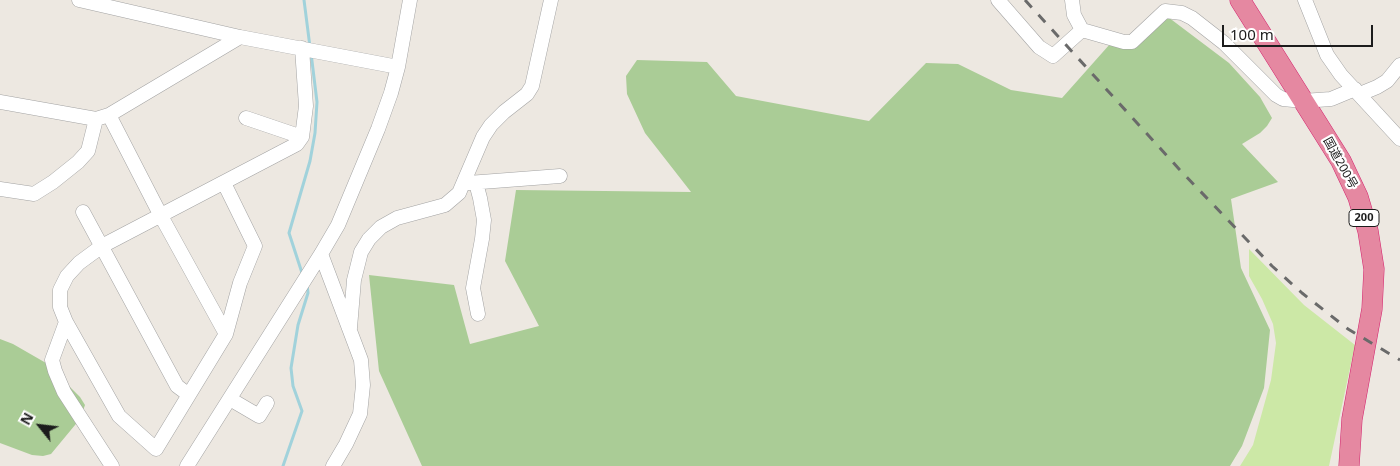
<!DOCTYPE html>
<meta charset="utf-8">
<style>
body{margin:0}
#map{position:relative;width:1400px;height:466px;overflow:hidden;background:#ede8e1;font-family:"Noto Sans",sans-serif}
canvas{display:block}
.north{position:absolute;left:15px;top:401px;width:50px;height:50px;-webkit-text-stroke:4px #fff;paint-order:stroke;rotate:299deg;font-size:14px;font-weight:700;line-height:20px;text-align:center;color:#1c1c1c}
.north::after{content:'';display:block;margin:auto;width:18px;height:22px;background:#1c1c1c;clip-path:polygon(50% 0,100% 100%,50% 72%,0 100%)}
.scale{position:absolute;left:1222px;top:25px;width:151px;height:22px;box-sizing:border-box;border:2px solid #1c1c1c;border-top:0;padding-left:6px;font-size:15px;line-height:18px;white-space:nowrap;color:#1c1c1c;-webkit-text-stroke:4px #fff;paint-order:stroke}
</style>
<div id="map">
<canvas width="1400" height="466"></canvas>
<div class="north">N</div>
<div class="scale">100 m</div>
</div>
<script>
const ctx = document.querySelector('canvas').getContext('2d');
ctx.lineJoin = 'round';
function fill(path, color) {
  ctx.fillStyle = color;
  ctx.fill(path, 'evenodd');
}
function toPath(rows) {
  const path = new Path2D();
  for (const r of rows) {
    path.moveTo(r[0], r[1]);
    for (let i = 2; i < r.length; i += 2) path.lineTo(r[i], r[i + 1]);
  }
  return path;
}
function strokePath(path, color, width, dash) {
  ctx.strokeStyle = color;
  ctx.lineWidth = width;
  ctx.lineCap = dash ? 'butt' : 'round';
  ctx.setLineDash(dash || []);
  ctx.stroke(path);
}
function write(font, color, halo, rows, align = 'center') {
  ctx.font = font + ' "Noto Sans","Noto Sans JP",sans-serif';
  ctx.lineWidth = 4.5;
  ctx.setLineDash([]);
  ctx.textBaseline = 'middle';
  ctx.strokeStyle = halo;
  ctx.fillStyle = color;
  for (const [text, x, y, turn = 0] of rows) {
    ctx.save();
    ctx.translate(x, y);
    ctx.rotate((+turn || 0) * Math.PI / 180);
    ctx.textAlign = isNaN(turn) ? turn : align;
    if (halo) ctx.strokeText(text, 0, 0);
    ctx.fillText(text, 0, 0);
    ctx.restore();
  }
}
fill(toPath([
 [1249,249,1304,305,1355,345,1329,466,1240,466,1253,445,1271,380,1276,343,1273,324,1262,299,1249,276]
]), '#cce8a6');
fill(toPath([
 [1168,17,1229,63,1260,97,1272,118,1267,126,1260,133,1242,144,1278,182,1231,199,1241,268,1270,330,1264,388,1242,446,1230,466,422,466,379,371,369,275,454,285,470,344,539,326,505,261,516,190,691,192,645,133,627,94,626,76,637,60,707,62,736,96,869,121,926,63,958,64,1011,90,1062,98,1110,44,1134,46],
 [0,339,13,344,46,363,80,397,85,405,80,419,51,454,43,456,32,455,0,443]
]), '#aacc96');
strokePath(toPath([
 [304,0,310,47],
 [303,276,289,233,310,161,315,133,317,102,311,53],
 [283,466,302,411,293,386,291,368,298,325,308,293,307,284]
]), '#a1d2db', 3);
const minor = toPath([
 [79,0,240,37,398,67],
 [998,0,1039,47,1053,56,1082,30],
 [1072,0,1074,15,1082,30,1124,42,1132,42,1165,11,1182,13,1192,18,1224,43,1276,95,1283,99,1303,101,1331,99,1355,89],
 [1305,0,1327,55,1341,75,1400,139],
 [1360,94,1377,87,1387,81,1400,65],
 [0,102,96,119,109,115,240,37],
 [246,118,302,137],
 [224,183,255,246,240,283,226,334],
 [468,183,560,176],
 [476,183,480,198,484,220,482,239,473,288,478,314],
 [0,189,34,194,53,182,78,162,88,151,96,119],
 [83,212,177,386,189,395],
 [321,254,361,360,363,385,360,414,346,444,333,466],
 [66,322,119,416,156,449,226,334,161,216,109,115],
 [350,328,354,280,361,252,369,239,381,227,397,218,445,205,459,193,483,137,491,125,504,112,527,94,532,86,551,0],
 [230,399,259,416,267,403],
 [112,466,64,392,55,371,52,360,66,322,60,307,60,290,67,276,79,263,102,246,297,144,302,137,306,106,302,48],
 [187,466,321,254,338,225,378,129,391,93,398,67,410,0]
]);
const highway = toPath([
 [1240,0,1341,161,1358,197,1368,231,1374,269,1372,309,1352,419,1349,466]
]);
strokePath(minor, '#a3a3a3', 15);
strokePath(highway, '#d4256f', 21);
strokePath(minor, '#fff', 14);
strokePath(highway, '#e588a1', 20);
strokePath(toPath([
 [1025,0,1179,169,1272,266,1302,293,1348,329,1400,360]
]), '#6a6a6a', 3, [10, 10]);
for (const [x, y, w] of [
 [1364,218,30]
]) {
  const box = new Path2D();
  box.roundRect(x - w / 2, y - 8.5, w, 17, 4);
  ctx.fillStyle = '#fff';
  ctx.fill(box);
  strokePath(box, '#1c1c1c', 1);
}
write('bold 11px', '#1c1c1c', null, [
 ["200",1364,218]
]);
write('12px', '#1c1c1c', '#fff', [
 ["国道200号",1340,163,61]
]);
</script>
